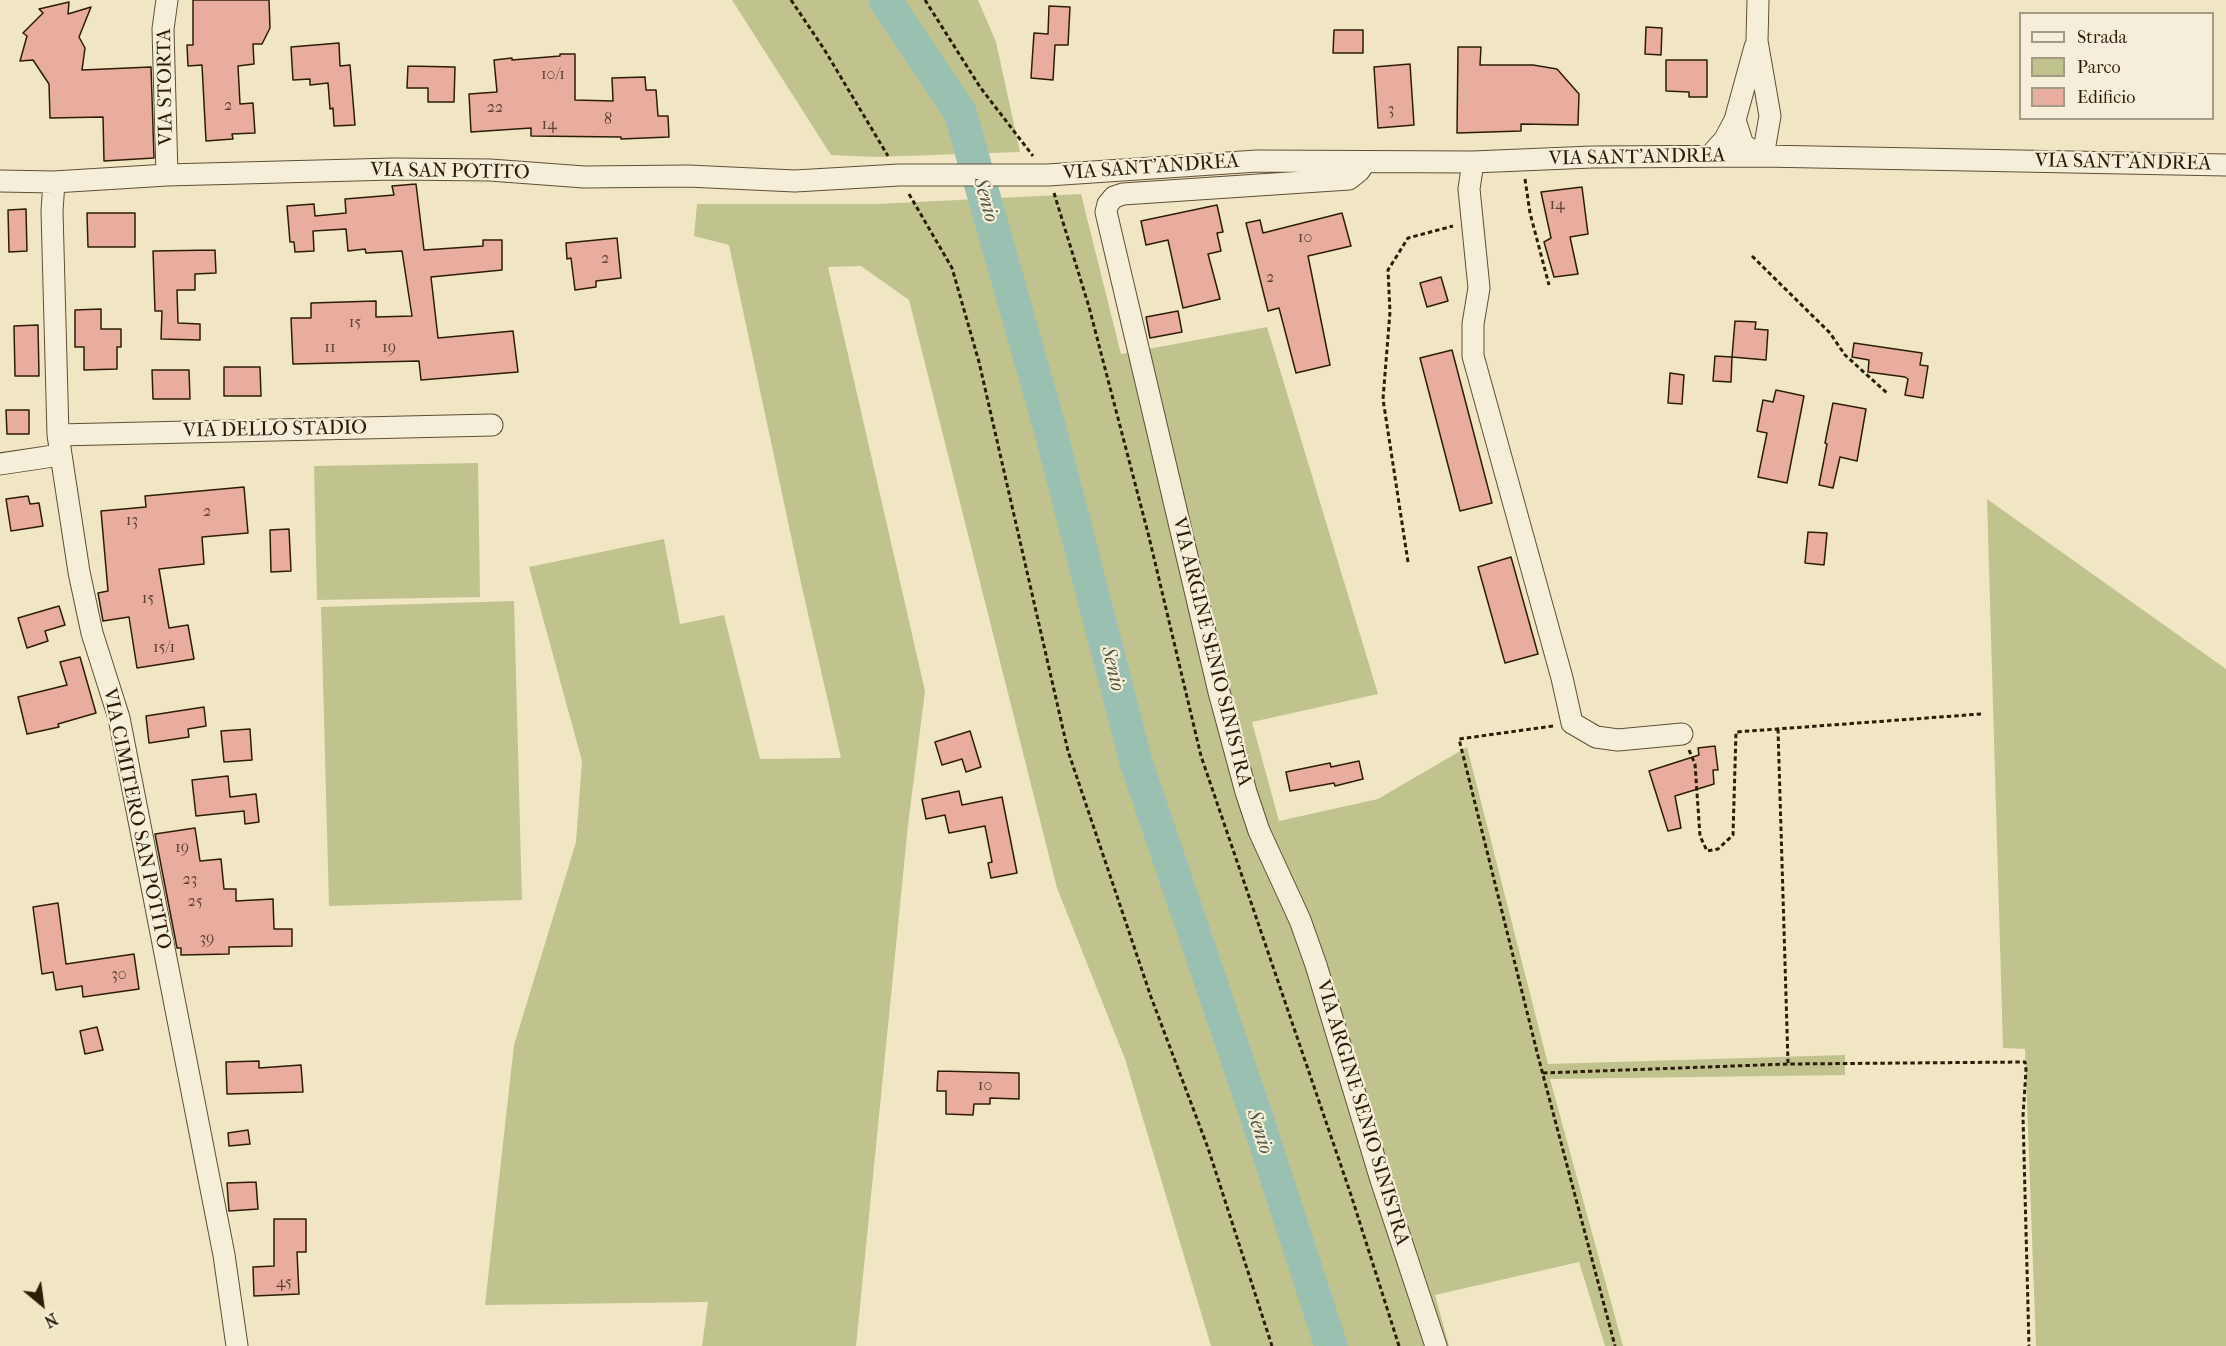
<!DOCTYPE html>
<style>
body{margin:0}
#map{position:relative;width:2226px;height:1346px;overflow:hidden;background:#f0e6c4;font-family:"IM FELL French Canon",serif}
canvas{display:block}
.legend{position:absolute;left:2019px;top:12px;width:195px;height:108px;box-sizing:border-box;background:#f5efd9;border:2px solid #a59b85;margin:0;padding:8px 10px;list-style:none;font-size:18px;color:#2d1d07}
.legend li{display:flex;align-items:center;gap:12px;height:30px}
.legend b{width:30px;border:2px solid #a59b85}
.north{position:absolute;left:12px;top:1274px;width:60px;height:60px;-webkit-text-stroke:4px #f5efd9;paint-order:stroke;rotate:151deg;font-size:16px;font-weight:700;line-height:24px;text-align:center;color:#2d1d07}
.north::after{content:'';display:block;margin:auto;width:21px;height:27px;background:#2d1d07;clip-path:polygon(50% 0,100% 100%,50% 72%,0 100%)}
</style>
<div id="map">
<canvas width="2226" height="1346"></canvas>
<ul class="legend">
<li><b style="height:8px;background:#f5efd9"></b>Strada</li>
<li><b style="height:16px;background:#c1c38f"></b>Parco</li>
<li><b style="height:16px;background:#e8ad9e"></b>Edificio</li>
</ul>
<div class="north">N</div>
</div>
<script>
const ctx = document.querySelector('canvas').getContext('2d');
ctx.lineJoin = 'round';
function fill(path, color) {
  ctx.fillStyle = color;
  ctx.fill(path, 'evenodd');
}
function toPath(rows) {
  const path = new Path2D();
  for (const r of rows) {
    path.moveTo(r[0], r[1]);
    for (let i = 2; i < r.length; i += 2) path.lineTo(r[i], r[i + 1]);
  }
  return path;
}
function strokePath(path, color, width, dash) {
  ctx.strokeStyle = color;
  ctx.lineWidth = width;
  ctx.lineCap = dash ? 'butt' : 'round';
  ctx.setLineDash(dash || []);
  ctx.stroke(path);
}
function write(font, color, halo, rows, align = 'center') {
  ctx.font = font + ' "IM FELL French Canon",serif';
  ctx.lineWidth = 4.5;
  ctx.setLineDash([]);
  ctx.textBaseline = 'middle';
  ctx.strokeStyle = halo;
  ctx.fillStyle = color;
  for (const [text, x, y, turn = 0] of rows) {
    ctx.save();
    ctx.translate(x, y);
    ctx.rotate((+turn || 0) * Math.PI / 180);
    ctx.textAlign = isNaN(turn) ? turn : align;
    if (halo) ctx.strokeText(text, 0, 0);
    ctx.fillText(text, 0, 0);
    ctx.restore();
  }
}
fill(toPath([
 [732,0,978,0,996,42,1020,152,875,157,831,155],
 [1081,194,1121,354,1267,327,1378,694,1252,722,1279,821,1378,799,1467,747,1548,1064,1845,1055,1845,1075,1550,1079,1623,1346,1605,1346,1579,1262,1435,1295,1449,1346,1211,1346,1125,1059,1057,888,909,300,861,266,828,267,925,691,908,825,856,1346,702,1346,708,1302,485,1305,514,1045,576,842,582,761,529,567,664,539,680,624,724,615,760,759,841,758,803,592,729,245,694,236,697,204,877,204],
 [478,463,480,597,317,600,314,466],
 [1987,499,2226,669,2226,1346,2036,1346,2025,1049,2003,1048],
 [514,601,522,900,329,906,321,607]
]), '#c1c38f');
strokePath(toPath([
 [885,0,960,112,1050,429,1136,762,1257,1118,1331,1346]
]), '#9ac0b2', 33);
const building = toPath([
 [193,0,269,0,270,28,262,44,253,44,254,64,238,66,240,104,253,103,255,133,232,134,233,139,206,141,202,65,188,66,187,45,193,45,193,0],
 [69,2,68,14,91,7,79,37,85,48,82,70,151,67,154,158,104,161,103,117,50,118,49,84,33,60,20,61,27,36,23,33,43,13,39,9,69,2],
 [1049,6,1070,7,1068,45,1055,45,1053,80,1031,78,1034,33,1048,34,1049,6],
 [1646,27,1662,28,1661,55,1645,54,1646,27],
 [1334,30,1363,30,1363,53,1333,53,1334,30],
 [339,43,340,66,350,65,355,125,334,126,333,108,330,109,328,83,310,85,310,79,293,80,291,47,339,43],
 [1458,47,1481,47,1480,65,1533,65,1557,69,1579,94,1578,125,1521,124,1521,131,1457,133,1458,47],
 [560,54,575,54,575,100,613,101,612,78,645,77,646,90,656,90,658,116,668,116,669,137,621,139,621,137,531,136,531,128,471,132,469,94,497,92,494,60,512,58,512,60,560,56,560,54],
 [1666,60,1707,60,1707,97,1689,97,1689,92,1666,91,1666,60],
 [1410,64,1414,125,1378,128,1374,67,1410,64],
 [408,66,455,67,454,102,428,102,428,88,407,88,408,66],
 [416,184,424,250,483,246,483,240,502,240,502,270,431,277,438,338,513,331,518,372,421,380,419,361,293,364,291,318,311,318,311,303,376,301,376,317,412,316,402,251,366,253,365,249,348,251,346,229,313,231,314,251,295,252,294,242,290,242,287,206,314,204,315,216,346,213,345,199,394,195,392,186,416,184],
 [1582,187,1588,234,1570,237,1578,274,1554,277,1544,242,1551,238,1541,192,1582,187],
 [1217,205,1223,232,1217,233,1221,251,1208,254,1220,299,1183,308,1168,240,1146,245,1141,221,1217,205],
 [26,209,27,251,9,252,8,210,26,209],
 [87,213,135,213,135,247,88,247,87,213],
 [1342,213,1351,246,1308,256,1330,365,1296,373,1279,308,1268,311,1246,223,1260,220,1263,233,1342,213],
 [617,238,621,278,596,281,596,287,575,290,571,258,567,259,566,243,617,238],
 [215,250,216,273,195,274,195,290,177,290,178,323,200,324,200,340,161,339,162,311,155,311,153,251,215,250],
 [1441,277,1448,301,1427,307,1420,283,1441,277],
 [101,309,101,329,121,329,121,347,117,347,117,369,84,370,84,347,75,347,75,310,101,309],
 [1178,311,1182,332,1150,338,1146,317,1178,311],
 [1735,321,1756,322,1755,329,1768,330,1766,360,1732,357,1735,321],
 [38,325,39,376,15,376,14,326,38,325],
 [1854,343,1922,353,1920,365,1928,366,1923,398,1905,395,1908,379,1905,377,1868,372,1869,360,1852,357,1854,343],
 [1452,350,1492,503,1460,511,1420,358,1452,350],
 [1715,356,1732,357,1731,382,1713,381,1715,356],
 [224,367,260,367,261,396,224,396,224,367],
 [152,370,189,370,190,399,153,399,152,370],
 [1670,373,1684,375,1682,404,1668,403,1670,373],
 [1776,390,1804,396,1787,483,1758,477,1767,433,1757,431,1763,400,1773,402,1776,390],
 [1833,403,1866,409,1857,461,1840,457,1833,488,1819,485,1827,444,1825,443,1833,403],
 [6,410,29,410,29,434,7,434,6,410],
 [244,487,248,533,202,537,204,564,159,569,169,628,188,625,194,659,137,668,129,617,103,621,98,593,108,591,101,511,146,507,145,496,244,487],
 [28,496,30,504,39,503,43,526,11,531,6,499,28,496],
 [289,529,291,571,271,572,270,530,289,529],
 [1808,532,1827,533,1824,565,1805,563,1808,532],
 [1511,557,1538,654,1505,663,1478,567,1511,557],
 [59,606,65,625,45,631,48,641,27,648,18,618,59,606],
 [80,657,96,713,58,724,59,727,27,734,18,697,67,685,60,662,80,657],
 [204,707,206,726,188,729,189,737,149,743,146,716,204,707],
 [250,729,252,760,224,762,221,731,250,729],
 [970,731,981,767,966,772,962,759,942,765,935,742,970,731],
 [1715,746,1718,770,1713,770,1714,784,1675,796,1681,828,1668,831,1649,771,1699,755,1698,748,1715,746],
 [1359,761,1363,779,1335,786,1334,783,1290,791,1286,772,1330,763,1331,767,1359,761],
 [228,776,230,797,256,794,259,822,245,824,244,811,196,816,192,780,228,776],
 [959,791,962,805,1002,797,1017,873,991,878,988,863,992,862,985,826,949,833,945,815,926,819,922,799,959,791],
 [195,828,200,861,221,859,224,889,236,889,236,901,273,899,274,929,292,929,292,946,229,947,229,954,181,955,181,948,177,948,155,834,195,828],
 [58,903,66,964,134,954,139,989,83,997,82,986,56,990,53,972,42,974,33,907,58,903],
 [97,1027,103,1050,85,1054,80,1031,97,1027],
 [259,1061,259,1068,301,1065,303,1092,227,1094,226,1062,259,1061],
 [938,1071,1019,1073,1019,1099,990,1098,990,1104,974,1104,973,1115,946,1114,946,1091,937,1091,938,1071],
 [248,1130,250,1144,229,1146,228,1133,248,1130],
 [256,1182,258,1209,229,1211,227,1183,256,1182],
 [274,1219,306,1219,306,1252,297,1252,299,1294,254,1296,253,1267,274,1266,274,1219]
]);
fill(building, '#e8ad9e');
strokePath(building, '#2d1d07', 1.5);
const minor = toPath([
 [167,0,163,29,167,175],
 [1735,120,1743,145,1763,156,1770,116,1757,41,1758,0],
 [1710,156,1725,139,1735,120,1755,47],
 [1365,162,1359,171,1349,179,1123,194,1114,197,1108,204,1106,212,1219,692,1246,792,1259,831,1300,920,1316,965,1381,1180,1436,1346],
 [1473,162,1469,189,1479,288,1473,324,1473,356,1562,678,1572,723,1596,737,1618,740,1682,734],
 [0,181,54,182,167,175,393,169,490,170,584,177,688,176,795,181,899,175,1048,175,1257,161,1473,162,1592,157,1763,156,2226,165],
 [54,182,52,211,58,435,79,572,92,633,119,718,224,1255,237,1346],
 [58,435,492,425],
 [0,464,60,455]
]);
strokePath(minor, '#5e4f36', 23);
strokePath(toPath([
 [791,0,824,49,888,156],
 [925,0,980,87,1033,156],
 [1525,179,1530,213,1549,285],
 [1054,193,1089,307,1149,537,1201,756,1351,1195,1399,1346],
 [909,194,952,268,979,362,1068,751,1151,997,1208,1148,1272,1346],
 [1752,256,1830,333,1845,355,1887,393],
 [1408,562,1383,399,1390,312,1388,270,1408,238,1453,226],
 [1553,726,1459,739,1538,1056,1615,1346],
 [1778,729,1788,1063],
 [1689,750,1695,764,1700,836,1707,851,1718,849,1733,835,1736,732,1981,714],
 [1543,1073,1788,1064,2025,1062,2026,1070,2023,1116,2029,1346]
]), '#2d1d07', 3, [4.5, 3]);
strokePath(minor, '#f5efd9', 21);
write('16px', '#5c412d', null, [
 ["10/1",553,75],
 ["2",228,106],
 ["22",495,108],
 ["3",1391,110],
 ["8",608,120],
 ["14",549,125],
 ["14",1557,205],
 ["10",1305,238],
 ["2",605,259],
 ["2",1270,278],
 ["15",355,323],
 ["11",330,348],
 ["19",389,348],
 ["2",207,512],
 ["13",132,521],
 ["15",148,599],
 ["15/1",164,648],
 ["19",182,848],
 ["23",190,880],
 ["25",195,902],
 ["39",207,939],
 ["30",119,975],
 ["10",985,1086],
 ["45",284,1283]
]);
write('20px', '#2d1d07', '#f5efd9', [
 ["VIA STORTA",166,87,-91],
 ["VIA SANT'ANDREA",1637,158,-1],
 ["VIA SANT'ANDREA",2123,163,1],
 ["VIA SANT'ANDREA",1151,168,-4],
 ["VIA SAN POTITO",450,172,1],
 ["VIA DELLO STADIO",275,430,-1],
 ["VIA ARGINE SENIO SINISTRA",1211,652,76],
 ["VIA CIMITERO SAN POTITO",136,819,78],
 ["VIA ARGINE SENIO SINISTRA",1362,1113,73]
]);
write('italic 21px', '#535643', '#f5efd9', [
 ["Senio",985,200,74],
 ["Senio",1112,669,76],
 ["Senio",1259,1132,72]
]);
</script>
